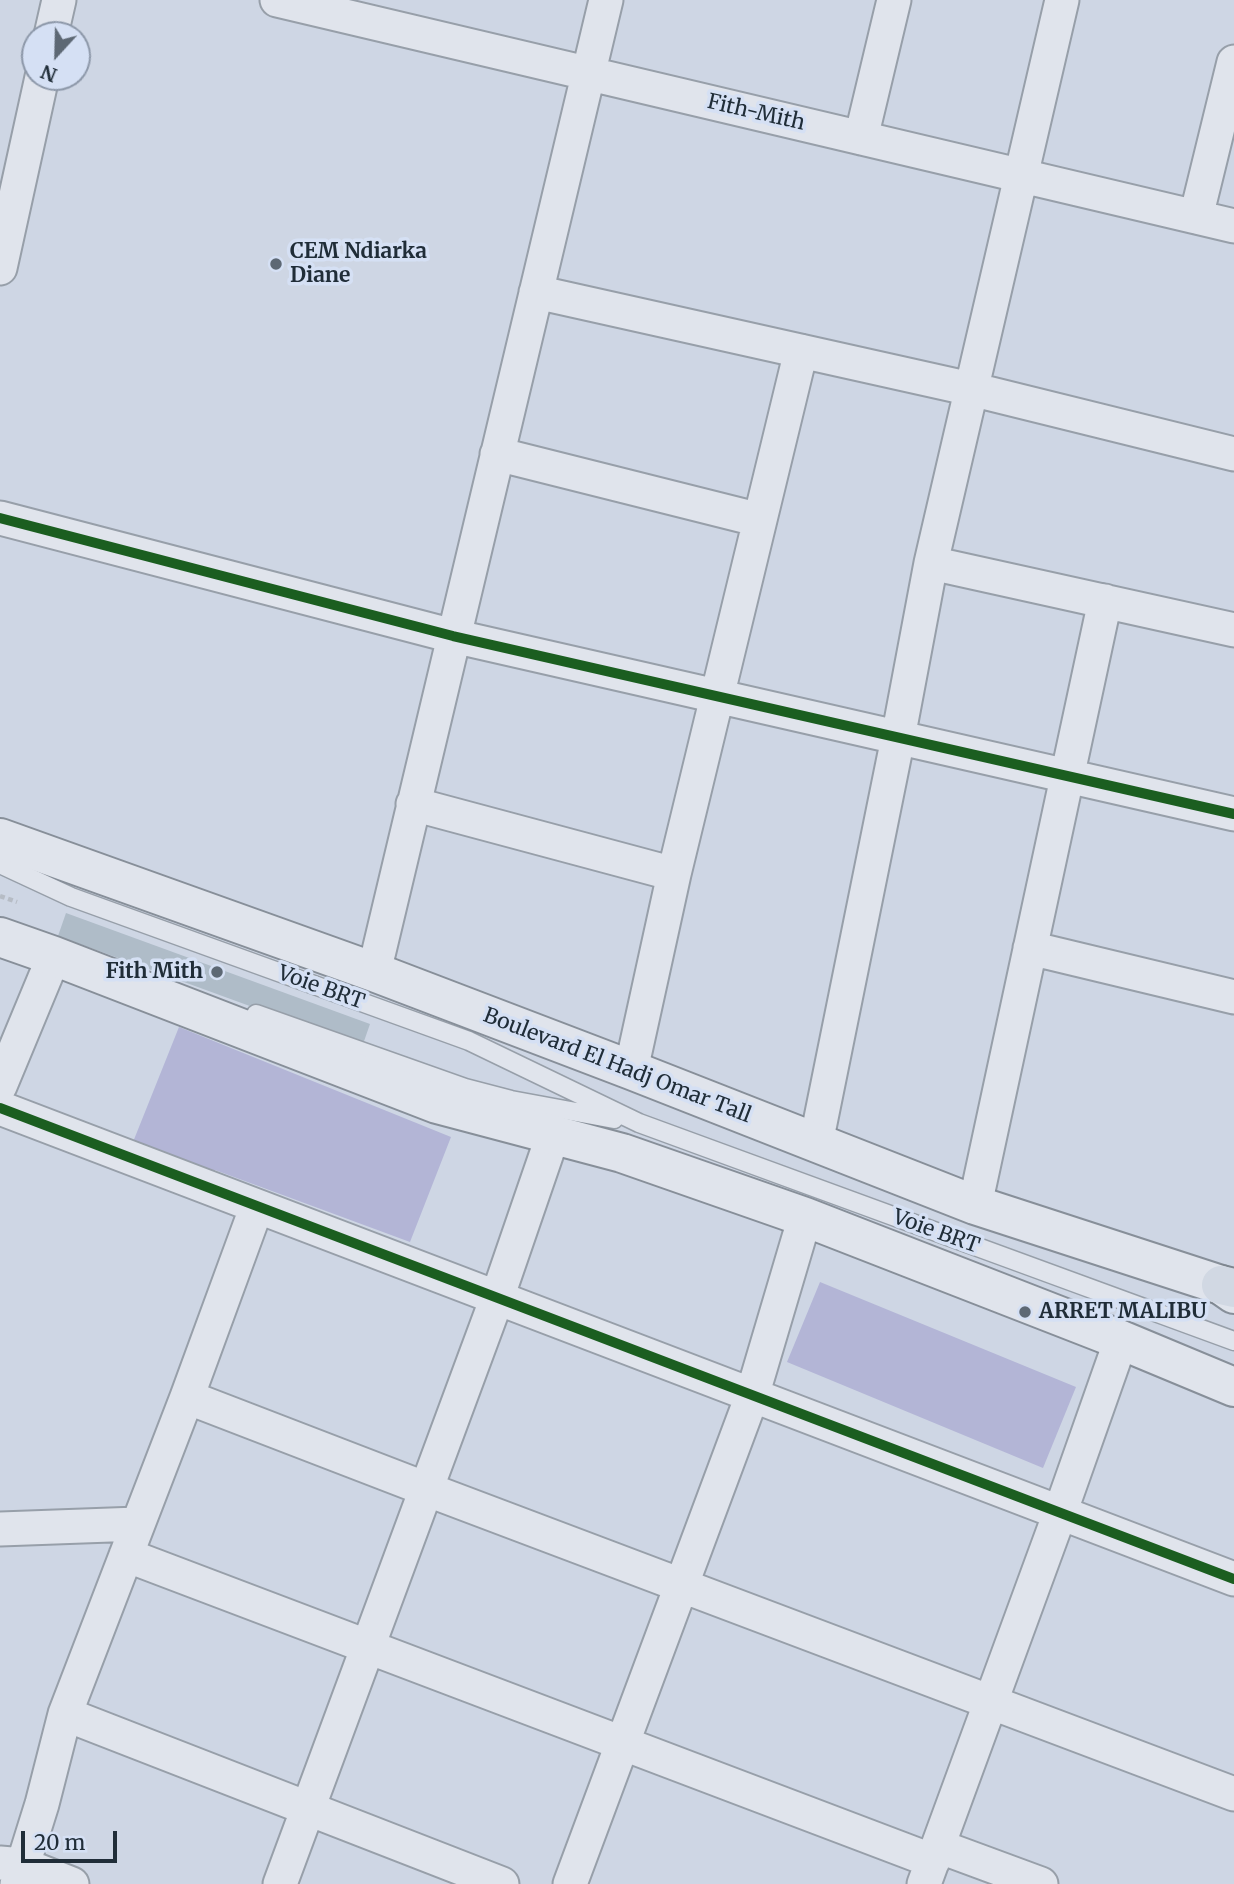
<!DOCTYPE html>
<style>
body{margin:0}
#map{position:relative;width:1234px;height:1884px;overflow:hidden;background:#ced6e4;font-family:Merriweather,serif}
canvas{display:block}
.north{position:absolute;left:21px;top:21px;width:70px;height:70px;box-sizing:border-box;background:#d5e0f4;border:2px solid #8d98a9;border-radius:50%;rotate:202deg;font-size:19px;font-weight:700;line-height:28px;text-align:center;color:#202d38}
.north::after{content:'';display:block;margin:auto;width:24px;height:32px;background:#5d6874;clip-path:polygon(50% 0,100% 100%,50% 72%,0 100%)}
.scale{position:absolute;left:21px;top:1831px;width:96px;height:32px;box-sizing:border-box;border:4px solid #202d38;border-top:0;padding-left:9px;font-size:21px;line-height:24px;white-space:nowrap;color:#202d38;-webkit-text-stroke:5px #d5e0f4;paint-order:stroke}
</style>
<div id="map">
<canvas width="1234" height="1884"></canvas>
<div class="north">N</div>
<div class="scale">20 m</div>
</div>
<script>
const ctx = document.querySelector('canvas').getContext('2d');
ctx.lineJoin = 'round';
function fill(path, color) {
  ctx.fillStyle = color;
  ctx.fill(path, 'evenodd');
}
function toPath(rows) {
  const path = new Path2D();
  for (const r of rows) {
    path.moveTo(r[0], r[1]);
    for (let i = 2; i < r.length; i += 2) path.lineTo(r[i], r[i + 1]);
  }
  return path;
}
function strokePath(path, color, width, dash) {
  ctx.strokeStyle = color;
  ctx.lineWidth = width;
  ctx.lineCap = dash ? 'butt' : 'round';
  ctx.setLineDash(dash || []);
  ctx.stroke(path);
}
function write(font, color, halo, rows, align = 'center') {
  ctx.font = font + ' Merriweather,serif';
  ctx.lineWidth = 7;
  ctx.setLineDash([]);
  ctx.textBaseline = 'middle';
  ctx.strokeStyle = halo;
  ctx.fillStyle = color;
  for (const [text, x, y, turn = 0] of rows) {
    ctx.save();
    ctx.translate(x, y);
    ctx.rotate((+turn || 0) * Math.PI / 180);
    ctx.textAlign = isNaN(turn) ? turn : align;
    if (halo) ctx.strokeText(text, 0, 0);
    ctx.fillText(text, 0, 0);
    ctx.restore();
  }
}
fill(toPath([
 [179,1027,451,1137,410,1242,215,1170,210,1182,129,1152],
 [820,1282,1076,1387,1043,1468,787,1362]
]), '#b3b5d6');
fill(toPath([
 [66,913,370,1024,362,1047,58,936]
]), '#afbcc8');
const lane = toPath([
 [0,864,71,897,469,1041,639,1123,1234,1341],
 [256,1014,465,1088,511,1100,614,1119]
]);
const street = toPath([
 [277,0,1234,226],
 [51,35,59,0],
 [861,138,894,0],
 [1196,217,1234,62],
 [0,268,42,77],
 [536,292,971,389,1234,454],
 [497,454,760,520],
 [0,518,453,636,1234,814],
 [931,563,1234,630],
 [413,804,674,874],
 [1030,948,1234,997],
 [374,972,606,0],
 [631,1070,674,874,801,351],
 [0,1086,54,956],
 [0,1108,1234,1579],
 [816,1143,898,738,931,563,1062,0],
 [975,1205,1105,601],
 [187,1397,426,1489,1234,1794],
 [0,1529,138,1524],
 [126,1555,933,1861],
 [65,1714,502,1884],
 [938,1846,1041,1884],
 [0,1863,24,1865,72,1884],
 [17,1884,42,1804,65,1714,187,1397,257,1206],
 [280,1884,497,1298,553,1135],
 [570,1884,752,1396,805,1217],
 [924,1884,1060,1513,1121,1340]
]);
const secondary = toPath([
 [0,838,374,972,631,1070,975,1205,1221,1285,1234,1294],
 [0,937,54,956,437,1104,622,1153,805,1217,1121,1340,1234,1387]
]);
const primary = toPath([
 [1221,1285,1234,1288]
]);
strokePath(lane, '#979fa9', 21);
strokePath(street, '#979fa9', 37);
strokePath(secondary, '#878f99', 42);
strokePath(primary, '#7e868f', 42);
strokePath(toPath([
 [0,896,17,902]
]), '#b6bcc5', 4.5, [5, 3.5]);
strokePath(lane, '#e0e4ec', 18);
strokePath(street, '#e0e4ec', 33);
strokePath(secondary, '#e0e4ec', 38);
strokePath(primary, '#d1d8e3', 38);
strokePath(toPath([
 [0,518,453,636,1234,814],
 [0,1108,1234,1579]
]), '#1b5e20', 10);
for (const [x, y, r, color] of [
 [276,264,7,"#5d6874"],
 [217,972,7,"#5d6874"],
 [1025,1312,7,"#5d6874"]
]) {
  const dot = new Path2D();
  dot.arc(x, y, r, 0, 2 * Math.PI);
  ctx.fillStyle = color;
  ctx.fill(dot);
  strokePath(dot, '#d5e0f4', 2.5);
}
write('21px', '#202d38', '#d5e0f4', [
 ["Fith-Mith",756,113,13],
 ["Voie BRT",321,988,20],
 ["Boulevard El Hadj Omar Tall",617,1066,21],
 ["Voie BRT",936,1232,20]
]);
write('bold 21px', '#202d38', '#d5e0f4', [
 ["CEM Ndiarka",290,252],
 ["Diane",290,276],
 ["Fith Mith",203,972,"right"],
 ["ARRET MALIBU",1039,1312]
], 'left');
</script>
